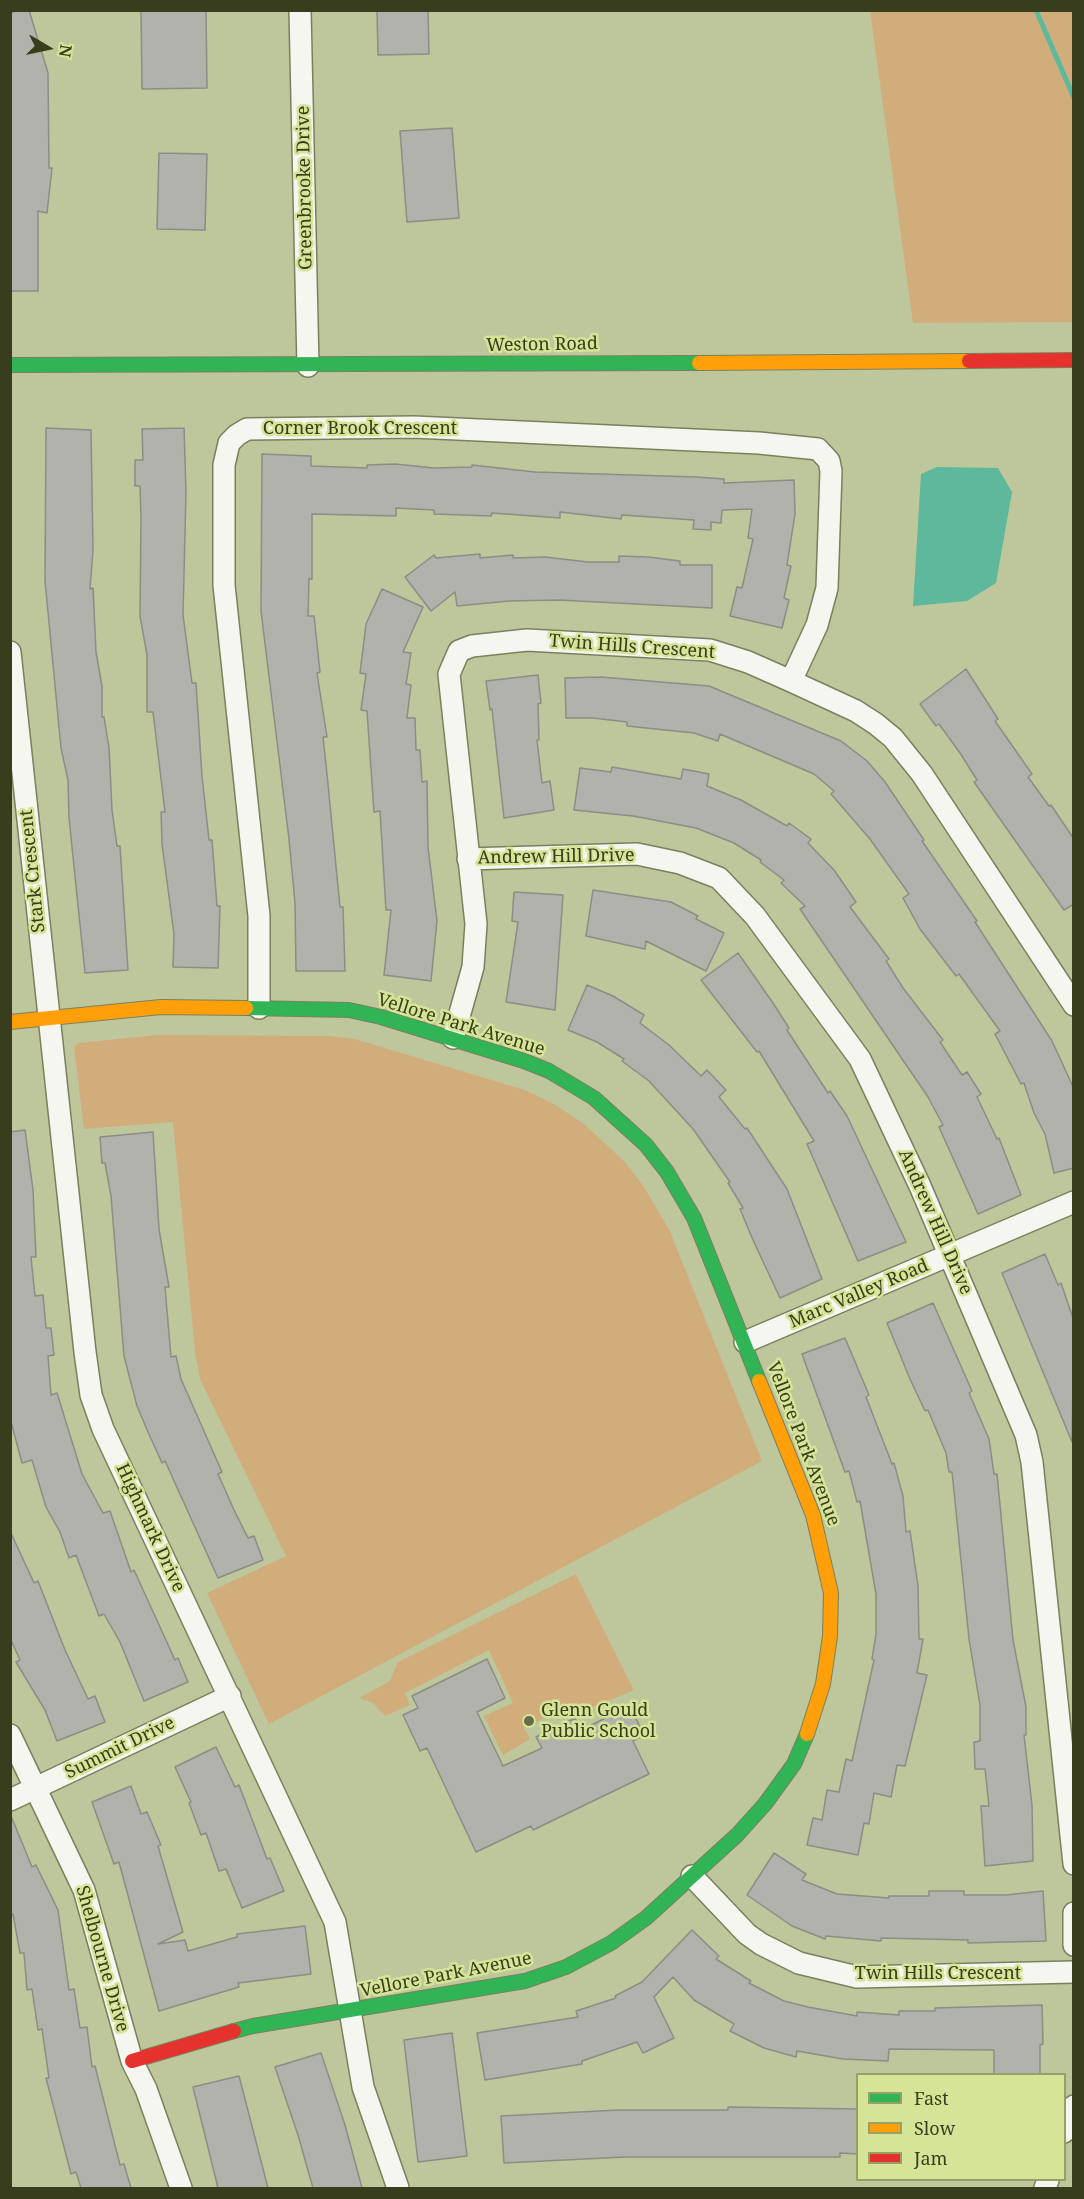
<!DOCTYPE html>
<style>
body{margin:0}
#map{position:relative;width:1084px;height:2199px;overflow:hidden;background:#bec69c;font-family:"Noto Serif",serif}
canvas{display:block}
.frame{position:absolute;inset:0;border:12px solid #383d1d;pointer-events:none}
.legend{position:absolute;left:856px;top:2073px;width:210px;height:108px;box-sizing:border-box;background:#d6e497;border:2px solid #97a166;margin:0;padding:8px 10px;list-style:none;font-size:18px;color:#383d1d}
.legend li{display:flex;align-items:center;gap:12px;height:30px}
.legend b{width:30px;border:2px solid #97a166}
.north{position:absolute;left:18px;top:18px;width:60px;height:60px;-webkit-text-stroke:4px #d6e497;paint-order:stroke;rotate:99deg;font-size:16px;font-weight:700;line-height:24px;text-align:center;color:#383d1d}
.north::after{content:'';display:block;margin:auto;width:21px;height:27px;background:#383d1d;clip-path:polygon(50% 0,100% 100%,50% 72%,0 100%)}
</style>
<div id="map">
<canvas width="1084" height="2199"></canvas>
<div class="frame"></div>
<ul class="legend">
<li><b style="height:8px;background:#30b455"></b>Fast</li>
<li><b style="height:8px;background:#ff9f0a"></b>Slow</li>
<li><b style="height:8px;background:#e5322d"></b>Jam</li>
</ul>
<div class="north">N</div>
</div>
<script>
const ctx = document.querySelector('canvas').getContext('2d');
ctx.lineJoin = 'round';
function fill(path, color) {
  ctx.fillStyle = color;
  ctx.fill(path, 'evenodd');
}
function toPath(rows) {
  const path = new Path2D();
  for (const r of rows) {
    path.moveTo(r[0], r[1]);
    for (let i = 2; i < r.length; i += 2) path.lineTo(r[i], r[i + 1]);
  }
  return path;
}
function strokePath(path, color, width, dash) {
  ctx.strokeStyle = color;
  ctx.lineWidth = width;
  ctx.lineCap = dash ? 'butt' : 'round';
  ctx.setLineDash(dash || []);
  ctx.stroke(path);
}
function write(font, color, halo, rows, align = 'center') {
  ctx.font = font + ' "Noto Serif",serif';
  ctx.lineWidth = 5;
  ctx.setLineDash([]);
  ctx.textBaseline = 'middle';
  ctx.strokeStyle = halo;
  ctx.fillStyle = color;
  for (const [text, x, y, turn = 0] of rows) {
    ctx.save();
    ctx.translate(x, y);
    ctx.rotate((+turn || 0) * Math.PI / 180);
    ctx.textAlign = isNaN(turn) ? turn : align;
    if (halo) ctx.strokeText(text, 0, 0);
    ctx.fillText(text, 0, 0);
    ctx.restore();
  }
}
fill(toPath([
 [870,11,1073,11,1073,322,913,323],
 [157,1035,329,1036,355,1039,525,1090,554,1104,584,1124,625,1162,642,1184,669,1229,762,1461,269,1724,207,1593,286,1556,200,1379,195,1352,173,1122,84,1129,74,1047,78,1043],
 [576,1574,634,1690,581,1712,575,1703,524,1728,530,1739,503,1755,484,1716,513,1703,489,1650,405,1693,410,1705,385,1716,373,1703,359,1698,390,1681,398,1662]
]), '#d2ad7c');
fill(toPath([
 [937,467,998,468,1012,492,996,583,967,601,913,606,921,474]
]), '#5eb99c');
strokePath(toPath([
 [1036,10,1074,98]
]), '#5eb99c', 5);
const building = toPath([
 [19,10,29,10,48,73,49,168,52,168,47,213,38,211,38,291,10,291,10,13,19,10],
 [141,10,206,10,207,88,142,89,141,10],
 [377,10,428,10,429,54,378,55,377,10],
 [452,128,459,218,407,222,400,131,452,128],
 [159,153,207,154,205,230,157,229,159,153],
 [46,428,91,430,93,550,90,589,93,588,96,652,102,686,102,717,104,717,109,748,112,810,117,846,120,846,128,970,85,973,69,818,68,780,61,748,45,581,46,428],
 [184,428,186,492,183,615,192,683,196,683,202,776,209,840,212,840,217,906,220,906,218,968,173,967,174,934,162,844,161,812,165,812,153,712,147,712,147,655,140,616,141,518,140,486,135,486,135,460,143,460,142,429,184,428],
 [262,454,311,456,311,466,367,468,367,465,395,464,434,468,472,467,472,465,535,472,697,477,724,479,724,483,794,480,795,514,787,565,791,566,784,598,789,600,782,628,730,616,737,587,742,588,753,539,748,538,752,509,722,510,721,523,711,522,711,530,693,529,694,520,622,515,621,519,560,512,560,518,492,513,491,516,434,514,434,510,396,508,396,516,312,514,312,579,309,579,308,616,314,616,320,672,317,673,327,737,323,737,327,774,340,907,343,907,345,971,296,971,295,903,289,839,261,611,262,454],
 [480,554,480,558,513,555,513,558,545,557,588,562,619,562,619,556,648,557,680,561,680,565,712,565,712,608,559,600,509,601,457,606,455,592,431,611,405,577,434,555,436,558,480,554],
 [382,589,423,607,403,652,411,653,406,684,411,685,407,718,415,718,416,750,420,750,422,782,427,781,428,847,437,921,431,981,384,975,391,910,386,910,380,811,374,812,367,711,361,710,366,674,360,673,366,624,382,589],
 [966,669,998,719,995,721,1032,774,1028,777,1049,806,1051,805,1074,839,1074,904,1064,910,974,782,977,780,960,753,939,724,936,726,920,704,966,669],
 [538,675,541,703,538,704,539,740,537,740,542,783,550,781,554,810,504,818,492,709,490,710,486,681,538,675],
 [601,677,709,686,841,741,867,761,885,782,924,840,922,841,977,921,975,922,1052,1041,1074,1089,1074,1168,1054,1173,1045,1134,1034,1113,1024,1083,1021,1084,995,1034,1000,1031,959,974,956,976,920,929,903,898,909,894,870,839,831,794,834,791,814,774,720,734,718,741,694,733,627,726,627,722,593,718,566,718,565,678,601,677],
 [612,767,681,779,683,769,709,774,707,786,741,800,787,826,789,823,811,839,808,843,834,870,856,902,850,907,889,959,886,961,903,988,943,1040,940,1042,962,1075,967,1072,981,1094,977,1097,997,1139,999,1138,1021,1195,978,1214,939,1127,943,1125,928,1097,800,909,805,906,781,883,784,880,760,862,761,860,734,843,696,828,633,816,574,810,580,768,611,772,612,767],
 [593,890,671,902,698,916,696,919,724,933,706,971,646,941,645,949,586,936,593,890],
 [514,892,563,895,555,1010,506,1002,518,922,512,921,514,892],
 [738,953,773,1003,789,1028,787,1030,828,1093,830,1091,847,1116,906,1242,858,1261,807,1144,814,1141,759,1051,757,1052,701,980,738,953],
 [587,985,613,996,644,1015,640,1023,669,1045,701,1076,707,1070,726,1090,719,1097,745,1129,747,1128,787,1189,822,1279,780,1298,753,1240,740,1209,743,1208,728,1183,730,1182,693,1129,649,1081,622,1061,624,1059,597,1042,568,1030,587,985],
 [25,1130,33,1190,36,1257,31,1257,35,1296,43,1295,46,1328,51,1328,54,1355,48,1356,51,1395,57,1393,82,1474,103,1513,110,1511,131,1572,134,1570,175,1660,178,1658,188,1682,144,1701,120,1642,104,1614,99,1616,76,1555,69,1558,60,1532,46,1507,32,1460,22,1463,10,1418,10,1132,25,1130],
 [153,1132,159,1229,169,1287,165,1287,171,1357,176,1356,181,1379,222,1472,218,1474,234,1510,248,1538,254,1536,263,1560,218,1578,165,1461,162,1463,148,1432,137,1406,124,1356,111,1196,105,1163,102,1163,100,1137,153,1132],
 [1045,1254,1058,1285,1061,1283,1074,1321,1072,1442,1002,1273,1045,1254],
 [933,1303,972,1391,969,1393,989,1439,994,1474,997,1474,1013,1640,1026,1707,1026,1735,1024,1735,1032,1805,1033,1861,985,1866,981,1806,989,1806,985,1769,975,1769,974,1742,980,1741,980,1705,969,1639,952,1472,949,1472,946,1453,928,1410,925,1411,910,1379,887,1323,933,1303],
 [845,1338,869,1395,866,1397,892,1464,894,1463,903,1496,906,1532,910,1531,918,1586,919,1639,923,1639,917,1673,927,1675,905,1766,897,1765,891,1797,874,1793,869,1824,864,1823,858,1855,807,1845,813,1818,822,1820,827,1790,839,1792,846,1759,852,1761,874,1660,872,1659,876,1634,876,1594,860,1501,857,1502,849,1471,845,1472,802,1354,845,1338],
 [10,1531,34,1583,38,1581,65,1650,88,1699,95,1696,105,1722,57,1741,45,1710,16,1662,20,1660,10,1638,10,1531],
 [487,1659,505,1698,477,1712,503,1766,542,1748,536,1737,575,1718,581,1730,630,1706,644,1735,633,1741,649,1774,533,1830,531,1826,476,1852,427,1748,420,1751,403,1715,418,1708,412,1696,487,1659],
 [216,1747,235,1787,239,1785,267,1859,270,1858,284,1891,242,1908,226,1869,219,1871,206,1833,201,1835,189,1803,191,1802,175,1767,216,1747],
 [131,1786,141,1814,147,1812,161,1845,158,1846,183,1932,158,1944,185,1940,188,1951,237,1937,237,1934,305,1926,311,1974,238,1983,239,1987,159,2011,119,1862,114,1864,92,1802,131,1786],
 [11,1816,32,1867,36,1865,58,1910,69,1990,74,1989,80,2028,87,2027,92,2067,95,2066,120,2165,124,2164,131,2188,81,2188,76,2172,71,2174,46,2078,49,2078,42,2029,38,2030,32,1989,27,1990,24,1953,20,1953,13,1914,10,1915,11,1816],
 [774,1853,806,1874,802,1880,837,1894,889,1898,889,1896,929,1896,929,1891,964,1891,964,1895,1006,1895,1043,1891,1046,1941,968,1943,968,1940,881,1938,881,1941,826,1936,825,1939,792,1926,747,1895,774,1853],
 [692,1930,719,1956,716,1959,751,1981,749,1983,784,2001,808,2007,857,2016,857,2012,899,2015,899,2011,935,2011,935,2008,1042,2005,1043,2044,1040,2045,1040,2074,994,2074,994,2050,889,2049,888,2061,843,2059,797,2051,796,2057,764,2048,730,2031,734,2024,694,2000,673,1977,654,1997,674,2038,643,2053,637,2042,582,2061,582,2064,485,2080,477,2033,578,2017,576,2011,616,1998,615,1996,642,1982,692,1930],
 [452,2033,467,2156,418,2162,404,2040,452,2033],
 [321,2053,345,2125,362,2188,313,2188,298,2135,275,2067,321,2053],
 [239,2076,268,2188,218,2188,193,2087,239,2076],
 [728,2107,858,2109,858,2154,840,2153,840,2157,625,2157,504,2163,501,2116,619,2110,728,2110,728,2107]
]);
fill(building, '#b2b2ac');
strokePath(building, '#8d8d86', 1.5);
const street = toPath([
 [300,10,308,366],
 [10,652,85,1352,91,1395,103,1429,335,1922,363,2087,398,2188],
 [468,859,637,854,680,863,719,878,755,916,860,1059,920,1186,1026,1435,1032,1462,1074,1864],
 [259,1008,259,916,224,585,224,465,229,443,237,435,247,429,414,427,759,443,818,449,829,461,831,471,827,588,817,625,791,681],
 [453,1038,473,967,476,924,449,674,459,651,472,646,527,640,710,650,748,662,791,681,856,711,876,724,893,738,922,774,1074,1005],
 [745,1342,1074,1202],
 [10,1735,84,1890,132,2061,146,2089,181,2188],
 [10,1800,230,1696],
 [692,1876,747,1934,761,1944,799,1963,857,1977,1074,1972],
 [1074,1913,1074,1945],
 [1064,2132,1074,2106],
 [1045,2188,1048,2180]
]);
const fast = toPath([
 [10,365,699,363],
 [246,1008,349,1010,381,1017,524,1061,549,1071,594,1098,646,1145,667,1172,694,1218,759,1381],
 [234,2031,253,2026,525,1981,566,1967,611,1943,646,1918,737,1835,765,1804,794,1764,807,1734]
]);
const slow = toPath([
 [699,363,969,361],
 [10,1022,161,1007,246,1008],
 [759,1381,813,1515,831,1593,830,1636,823,1684,807,1734]
]);
const jam = toPath([
 [969,361,1074,360],
 [132,2061,234,2031]
]);
strokePath(street, '#7a805d', 24);
strokePath(fast, '#7a805d', 16);
strokePath(slow, '#7a805d', 16);
strokePath(jam, '#7a805d', 16);
strokePath(street, '#f5f6f0', 21);
strokePath(fast, '#30b455', 14);
strokePath(slow, '#ff9f0a', 14);
strokePath(jam, '#e5322d', 14);
for (const [x, y, r, color] of [
 [529,1721,6,"#676d49"]
]) {
  const dot = new Path2D();
  dot.arc(x, y, r, 0, 2 * Math.PI);
  ctx.fillStyle = color;
  ctx.fill(dot);
  strokePath(dot, '#d6e497', 2);
}
write('18px', '#383d1d', '#d6e497', [
 ["Greenbrooke Drive",305,188,-91],
 ["Weston Road",542,345,-1],
 ["Corner Brook Crescent",360,429],
 ["Twin Hills Crescent",632,647,4],
 ["Andrew Hill Drive",556,857,-1],
 ["Stark Crescent",33,871,-96],
 ["Vellore Park Avenue",461,1025,17],
 ["Andrew Hill Drive",935,1222,66],
 ["Marc Valley Road",859,1294,-23],
 ["Vellore Park Avenue",803,1444,69],
 ["Highmark Drive",150,1528,65],
 ["Summit Drive",120,1748,-26],
 ["Shelbourne Drive",102,1959,74],
 ["Twin Hills Crescent",938,1974],
 ["Vellore Park Avenue",446,1975,-11]
]);
write('18px', '#383d1d', '#d6e497', [
 ["Glenn Gould",541,1711],
 ["Public School",541,1732]
], 'left');
</script>
